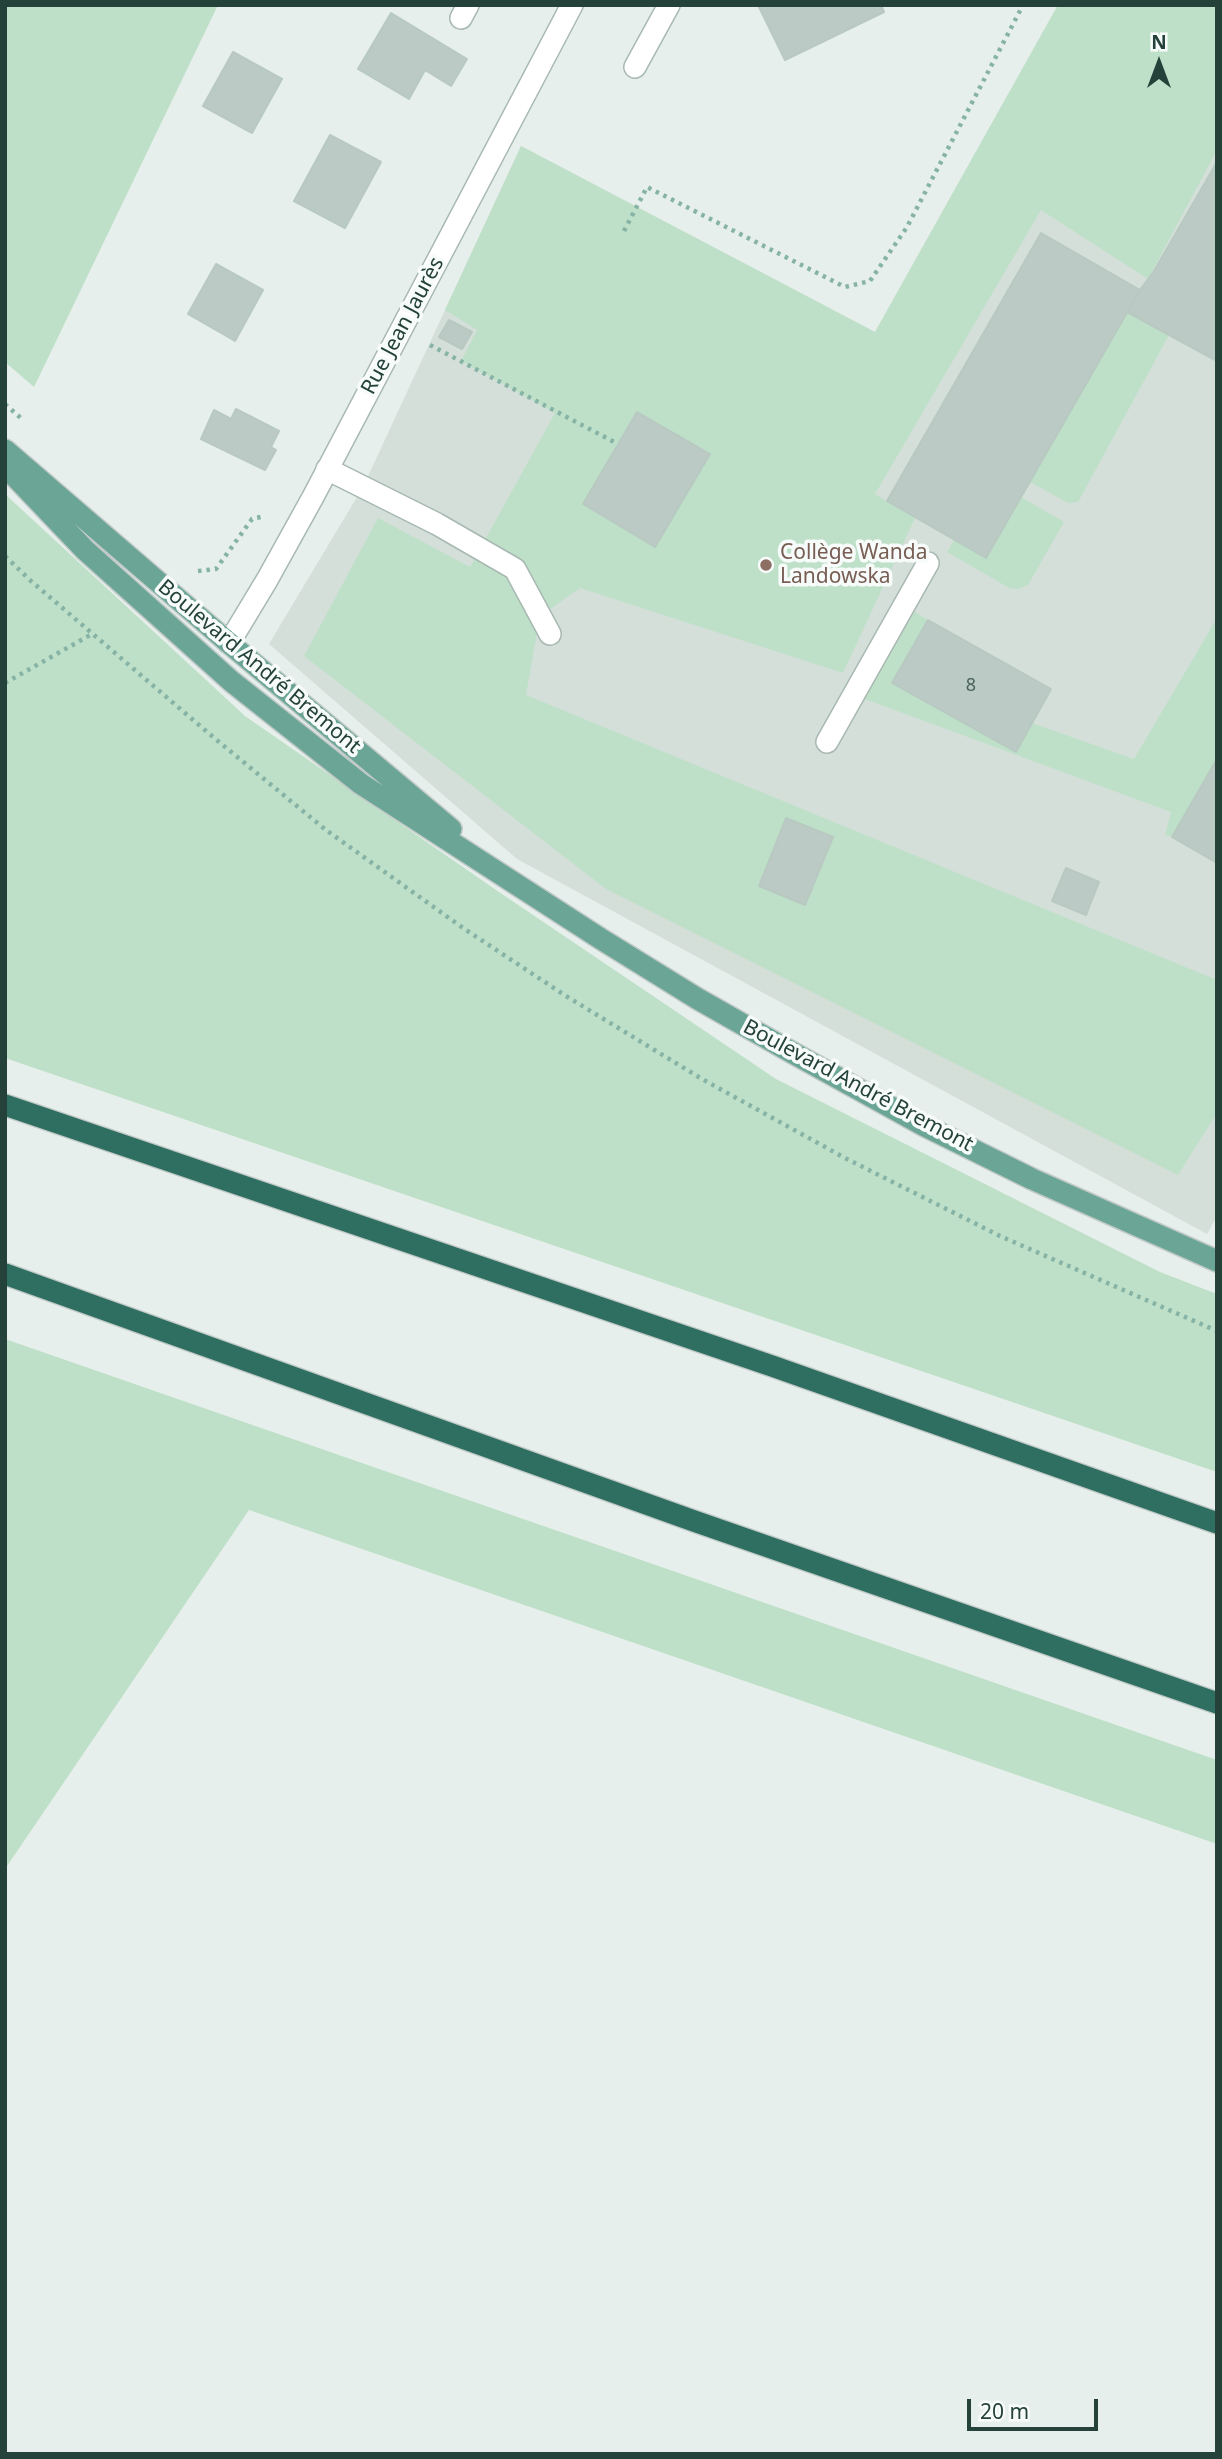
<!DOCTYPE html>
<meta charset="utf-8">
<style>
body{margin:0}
#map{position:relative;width:1222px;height:2459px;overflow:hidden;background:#e6efeb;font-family:"Noto Sans",sans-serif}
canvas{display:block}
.frame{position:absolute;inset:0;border:7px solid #24423a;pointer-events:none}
.north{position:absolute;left:1124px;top:28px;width:70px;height:70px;-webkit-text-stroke:5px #f7fbf9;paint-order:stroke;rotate:0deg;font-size:19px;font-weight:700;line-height:28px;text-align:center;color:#24423a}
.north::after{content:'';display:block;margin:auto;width:24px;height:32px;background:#24423a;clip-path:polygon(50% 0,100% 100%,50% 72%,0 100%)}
.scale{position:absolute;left:967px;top:2399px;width:131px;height:32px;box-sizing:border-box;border:4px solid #24423a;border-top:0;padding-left:9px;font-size:21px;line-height:24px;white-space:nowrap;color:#24423a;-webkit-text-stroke:5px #f7fbf9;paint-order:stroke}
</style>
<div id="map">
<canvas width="1222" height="2459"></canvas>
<div class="frame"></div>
<div class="north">N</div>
<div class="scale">20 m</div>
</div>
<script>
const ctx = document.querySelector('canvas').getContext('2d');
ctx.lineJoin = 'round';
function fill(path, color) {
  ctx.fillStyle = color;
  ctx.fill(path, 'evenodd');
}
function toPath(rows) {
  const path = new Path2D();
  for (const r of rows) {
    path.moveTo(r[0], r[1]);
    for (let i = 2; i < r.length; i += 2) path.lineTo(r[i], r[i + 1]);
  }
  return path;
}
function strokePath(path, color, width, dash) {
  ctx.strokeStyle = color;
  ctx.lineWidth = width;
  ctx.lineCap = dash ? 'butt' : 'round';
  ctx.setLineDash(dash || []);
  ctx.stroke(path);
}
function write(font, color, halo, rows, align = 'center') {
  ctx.font = font + ' "Noto Sans",sans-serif';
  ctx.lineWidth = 7;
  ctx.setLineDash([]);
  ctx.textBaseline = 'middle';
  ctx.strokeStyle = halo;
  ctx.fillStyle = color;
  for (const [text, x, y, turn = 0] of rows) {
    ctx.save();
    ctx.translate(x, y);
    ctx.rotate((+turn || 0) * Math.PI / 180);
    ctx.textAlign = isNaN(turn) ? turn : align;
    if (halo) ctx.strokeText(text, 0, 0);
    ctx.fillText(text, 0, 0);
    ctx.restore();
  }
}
fill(toPath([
 [1058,5,1217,5,1217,1216,1207,1234,517,859,269,644,363,487,521,146,875,332]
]), '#d4dfda');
fill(toPath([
 [5,5,218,5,34,387,5,362],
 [1058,5,1217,5,1217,150,1148,279,1041,210,875,494,915,518,843,673,580,588,540,616,526,695,1217,980,1217,1113,1178,1175,606,889,304,656,378,518,470,567,555,413,461,361,477,330,445,310,521,146,875,332],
 [1127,312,1169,335,1078,502,1068,503,1030,482],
 [5,494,245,716,499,892,776,1079,1160,1272,1217,1294,1217,1472,5,1058],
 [1021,497,1064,522,1028,585,1018,589,1009,588,947,552,954,540,986,558],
 [912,610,928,620,892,683,1016,752,1032,723,1134,759,1217,618,1217,759,1172,837,1165,835,1171,812,862,698],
 [5,1339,1217,1760,1217,1844,249,1510,5,1869]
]), '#bfe0c8');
const building = toPath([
 [758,5,881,5,884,12,785,60,758,5],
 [391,13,467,59,451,86,425,70,409,99,358,69,391,13],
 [233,52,282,79,252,133,203,106,233,52],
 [330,135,381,162,345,228,294,201,330,135],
 [1217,162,1217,361,1127,312,1140,290,1154,271,1217,162],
 [1041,233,1140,290,986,558,887,501,1041,233],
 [216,264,263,290,235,341,188,314,216,264],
 [449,320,472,332,462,349,439,337,449,320],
 [236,409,279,431,271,447,276,450,265,470,201,439,214,410,231,419,236,409],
 [637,412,710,454,655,547,583,504,637,412],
 [928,620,1051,689,1016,752,892,683,928,620],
 [1217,759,1217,863,1172,837,1217,759],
 [786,818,833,837,805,905,759,886,786,818],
 [1066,868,1099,882,1086,915,1052,901,1066,868]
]);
fill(building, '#bbcac4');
strokePath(building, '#b8c9c2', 2);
const minor = toPath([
 [461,18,468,5],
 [635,67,669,5],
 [327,469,437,524,515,569,550,634],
 [229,643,267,580,313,497,572,5],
 [827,742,928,563]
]);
const major = toPath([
 [5,450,229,643,451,829],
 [5,466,85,550,231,681,361,784,601,939,698,999,793,1053,923,1125,1032,1179,1217,1261]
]);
const highway = toPath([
 [5,1105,772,1366,1217,1523],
 [5,1274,694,1521,1217,1703]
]);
strokePath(minor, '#a8b8b2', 24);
strokePath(major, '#c2cac8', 24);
strokePath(highway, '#c2cac8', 24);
strokePath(toPath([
 [624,231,647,187,845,287,870,281,907,227,1023,5],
 [430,345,618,444],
 [5,404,23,420],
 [5,556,31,581,213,737,326,830,463,928,566,996,702,1079,845,1158,1000,1236,1217,1331],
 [198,571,216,569,252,519,265,516],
 [5,683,92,634]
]), '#86b3a5', 4.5, [3.5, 5]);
strokePath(minor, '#fff', 21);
strokePath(major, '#6aa596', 21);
strokePath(highway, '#2f6f62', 21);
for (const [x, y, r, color] of [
 [766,565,7,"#8d6e63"]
]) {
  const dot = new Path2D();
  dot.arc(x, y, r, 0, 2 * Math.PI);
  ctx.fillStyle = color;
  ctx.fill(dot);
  strokePath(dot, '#f7fbf9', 2.5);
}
write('18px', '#4a645c', null, [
 ["8",971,686]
]);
write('21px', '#24423a', '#f7fbf9', [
 ["Rue Jean Jaurès",403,326,-62],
 ["Boulevard André Bremont",259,667,40],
 ["Boulevard André Bremont",858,1086,28]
]);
write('21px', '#785e54', '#f7fbf9', [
 ["Collège Wanda",780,553],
 ["Landowska",780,577]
], 'left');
</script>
